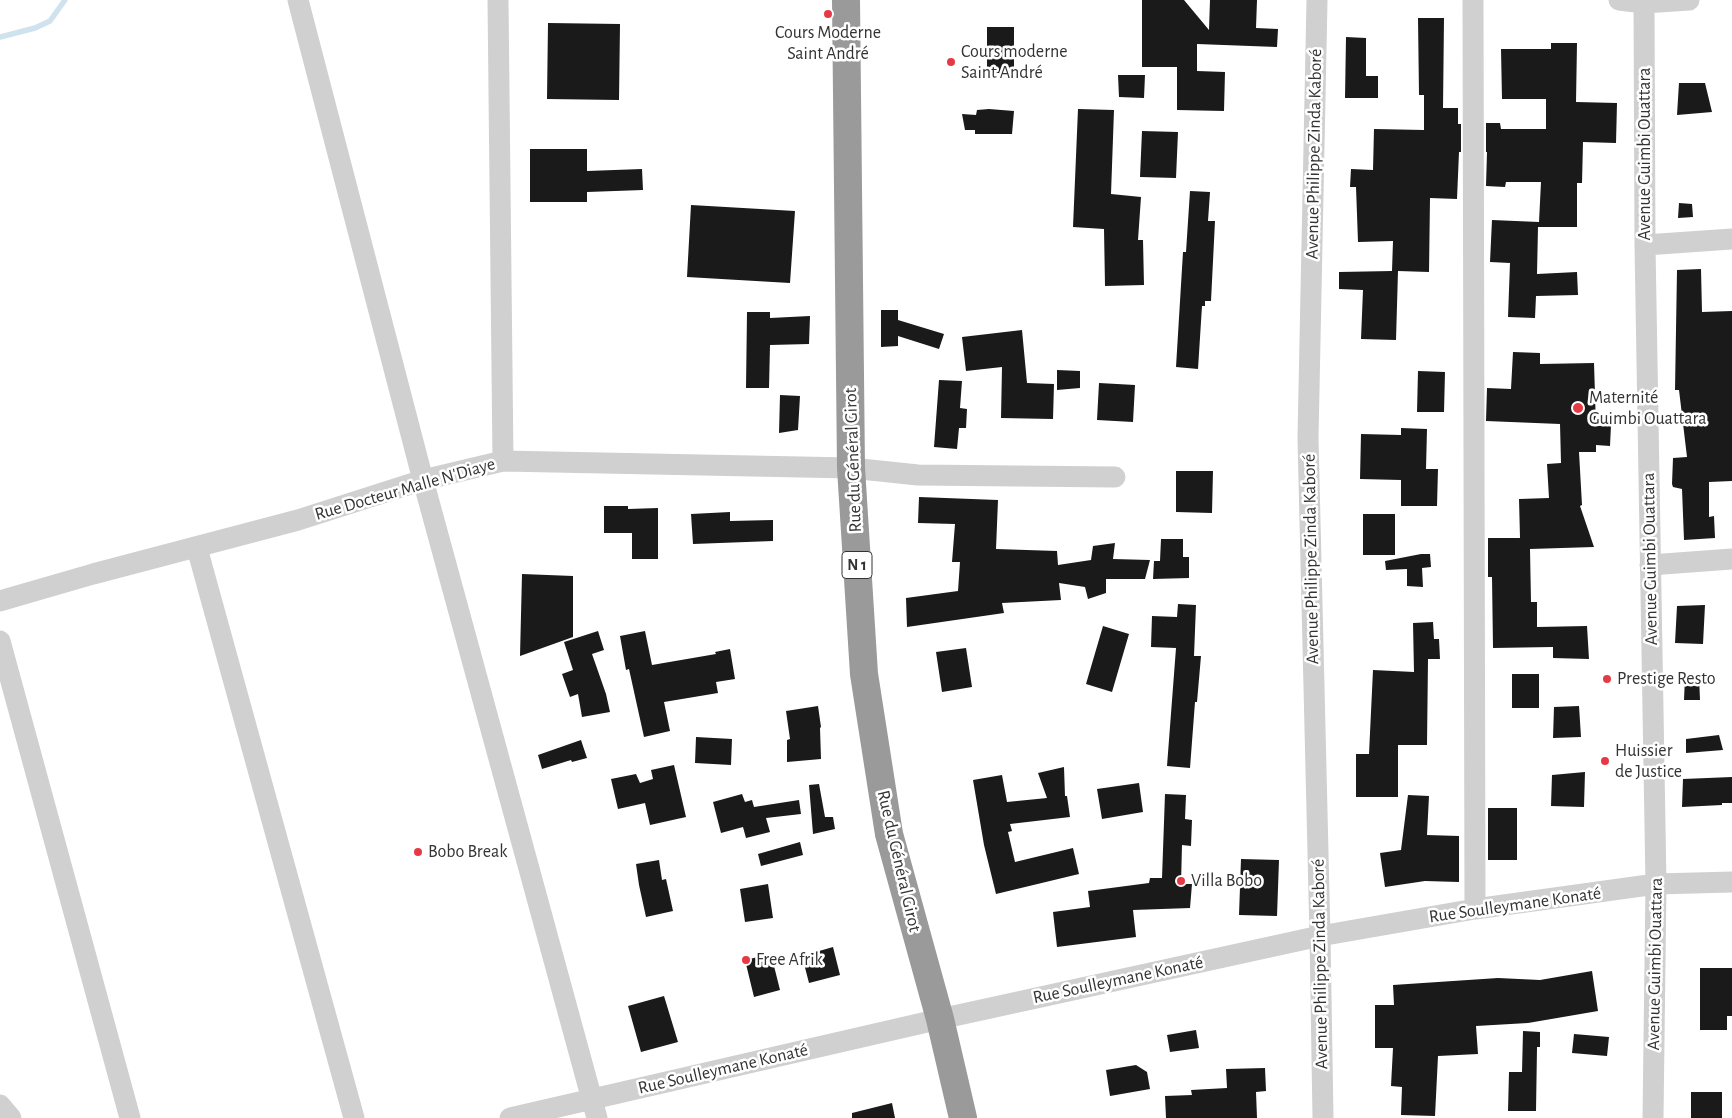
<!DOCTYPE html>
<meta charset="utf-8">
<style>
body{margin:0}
canvas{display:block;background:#fff}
</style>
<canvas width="1732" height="1118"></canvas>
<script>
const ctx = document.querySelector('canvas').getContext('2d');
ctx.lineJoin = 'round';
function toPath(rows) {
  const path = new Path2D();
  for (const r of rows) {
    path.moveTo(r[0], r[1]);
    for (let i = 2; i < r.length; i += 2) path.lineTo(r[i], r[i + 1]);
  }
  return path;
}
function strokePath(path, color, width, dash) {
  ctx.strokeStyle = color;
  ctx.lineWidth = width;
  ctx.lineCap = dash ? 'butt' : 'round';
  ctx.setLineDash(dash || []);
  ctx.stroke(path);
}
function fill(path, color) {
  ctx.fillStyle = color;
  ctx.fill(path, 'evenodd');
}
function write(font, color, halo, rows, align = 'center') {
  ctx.font = font + ' "Alegreya Sans",sans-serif';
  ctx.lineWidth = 5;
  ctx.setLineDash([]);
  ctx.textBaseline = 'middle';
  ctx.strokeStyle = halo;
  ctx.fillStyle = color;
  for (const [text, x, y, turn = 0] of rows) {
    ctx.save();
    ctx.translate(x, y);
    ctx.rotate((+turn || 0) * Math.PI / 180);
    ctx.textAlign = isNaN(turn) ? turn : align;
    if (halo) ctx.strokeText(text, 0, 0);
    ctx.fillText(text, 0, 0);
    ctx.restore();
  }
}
strokePath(toPath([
 [0,37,35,28,50,21,65,0]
]), '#cfe2ee', 5.5);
fill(toPath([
 [1142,0,1184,0,1209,30,1210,0,1257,0,1256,28,1278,29,1277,47,1197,44,1197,71,1225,72,1224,111,1177,110,1177,67,1142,67],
 [1418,18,1444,18,1443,108,1458,108,1458,124,1461,124,1461,152,1459,152,1457,199,1430,198,1429,272,1398,271,1396,340,1361,339,1363,290,1339,289,1339,272,1392,271,1393,241,1358,242,1356,187,1350,187,1351,169,1373,170,1374,129,1424,130,1424,95,1419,95],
 [548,23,620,24,619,100,547,99],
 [987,27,1014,27,1014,73,987,73],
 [1346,37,1366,38,1366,76,1378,76,1378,98,1345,98],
 [1551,43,1577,43,1576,102,1617,103,1616,143,1583,142,1582,183,1577,183,1577,227,1538,227,1537,274,1577,272,1578,295,1536,296,1535,318,1508,317,1510,263,1490,262,1492,220,1539,222,1541,182,1506,182,1505,187,1486,186,1487,152,1486,152,1486,123,1500,123,1501,129,1546,129,1546,99,1502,99,1501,49,1551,49],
 [1118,75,1145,75,1144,98,1119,97],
 [1679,83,1705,83,1712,112,1677,115],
 [989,109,1014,111,1012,134,975,134,975,130,965,130,962,114,976,115,977,110],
 [1078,109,1114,110,1111,194,1141,197,1138,240,1143,240,1144,285,1105,286,1104,229,1073,227],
 [1142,131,1178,132,1176,178,1140,177],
 [530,149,587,149,587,171,642,169,643,190,587,192,587,202,530,202],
 [1190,191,1210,192,1208,221,1215,221,1211,301,1205,301,1205,306,1202,306,1198,369,1176,367,1183,252,1186,252],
 [1679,203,1692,204,1693,217,1678,218],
 [691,205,795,211,790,283,687,277],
 [1701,269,1702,312,1732,311,1732,481,1709,482,1709,517,1714,516,1715,538,1684,540,1682,489,1673,487,1672,484,1673,458,1687,457,1679,390,1675,390,1677,270],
 [881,310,898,310,898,320,944,334,939,349,898,336,898,346,881,347],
 [747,312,770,312,770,318,810,316,809,344,770,345,769,388,746,388],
 [1022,330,1027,383,1054,384,1053,419,1001,418,1002,367,966,371,962,337],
 [1513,352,1540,353,1540,364,1594,363,1596,426,1611,425,1610,446,1596,445,1596,452,1579,452,1582,505,1580,506,1594,547,1530,549,1531,602,1537,602,1537,627,1587,626,1589,659,1553,658,1553,647,1493,648,1492,577,1488,577,1488,538,1520,538,1519,499,1549,498,1547,464,1561,463,1560,424,1486,421,1487,388,1511,389],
 [1057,370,1080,371,1080,388,1057,390],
 [1418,371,1445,372,1444,412,1417,412],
 [939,380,962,381,960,408,967,409,966,428,959,428,957,449,934,447],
 [1099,383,1135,385,1133,422,1097,420],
 [780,395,800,396,798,430,779,433],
 [1401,428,1427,429,1426,469,1438,469,1437,506,1401,506,1401,480,1360,479,1361,434,1401,435],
 [1176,471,1213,471,1212,513,1176,512],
 [919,497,998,500,996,549,1057,551,1058,565,1091,560,1093,546,1115,543,1113,559,1150,560,1145,579,1106,579,1106,593,1088,599,1085,587,1059,583,1061,600,1002,603,1004,613,907,627,906,598,958,591,960,562,952,562,955,524,918,523],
 [604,506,628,506,628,509,658,508,658,559,632,559,632,533,604,533],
 [730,512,730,521,773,520,773,541,693,544,691,514],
 [1363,514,1395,514,1395,555,1363,555],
 [1161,539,1183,539,1183,557,1189,557,1189,578,1153,579,1154,561,1160,561],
 [1421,554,1430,554,1431,567,1422,568,1423,587,1407,586,1407,569,1386,570,1385,561],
 [522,574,573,576,573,637,520,656],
 [1178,604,1196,605,1194,656,1201,656,1197,702,1195,702,1190,768,1167,766,1176,648,1151,647,1152,616,1177,617],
 [1705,605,1703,644,1675,643,1677,606],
 [1433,622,1434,639,1439,639,1440,659,1428,659,1427,745,1398,745,1398,797,1356,797,1356,754,1369,754,1373,670,1414,672,1413,623],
 [1103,626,1129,634,1112,692,1086,684],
 [598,631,604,650,592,654,606,694,610,712,582,717,578,694,570,697,562,674,573,670,564,642],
 [645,631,652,665,716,654,715,652,730,649,735,679,716,682,718,693,664,702,670,731,644,737,629,669,626,670,620,636],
 [966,648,972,687,942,692,936,652],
 [1512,674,1539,674,1539,708,1512,708],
 [1699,676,1700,700,1684,700,1685,677],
 [818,706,821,727,820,728,821,759,787,762,787,740,790,739,786,711],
 [1579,706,1581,737,1553,738,1554,707],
 [1719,735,1723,750,1686,753,1686,739],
 [696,737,732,739,731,765,695,763],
 [581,740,587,758,572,762,571,760,542,769,538,755],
 [674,765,686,817,650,825,645,803,618,809,611,779,636,774,640,783,653,779,651,770],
 [1064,767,1065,796,1067,796,1070,817,1010,824,1012,831,1008,832,1015,862,1073,848,1079,874,996,894,984,845,973,780,1002,775,1007,802,1047,798,1038,773],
 [1585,772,1584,807,1551,806,1552,775],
 [1732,777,1732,803,1722,803,1722,805,1682,807,1683,779],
 [1139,783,1143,812,1102,819,1097,789],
 [819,784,825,817,833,817,835,829,813,834,809,785],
 [742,794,745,802,752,800,754,807,799,800,801,814,766,818,770,832,746,838,743,827,721,833,713,802],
 [1165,794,1186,795,1185,819,1192,820,1191,846,1182,845,1181,884,1192,884,1190,908,1133,910,1136,937,1057,947,1053,912,1090,907,1088,891,1149,883,1150,878,1162,878],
 [1408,795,1429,796,1427,835,1459,836,1459,882,1425,881,1385,887,1380,853,1401,850],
 [1488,808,1517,808,1517,860,1488,860],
 [800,842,803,855,761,866,758,854],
 [1241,859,1279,860,1277,916,1239,915],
 [659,860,662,880,666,879,673,911,646,917,639,885,636,864],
 [768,884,773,918,745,922,740,889],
 [833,947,840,975,809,983,802,956],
 [771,954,780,990,754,997,745,960],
 [1700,968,1732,968,1732,1016,1727,1016,1727,1030,1700,1030],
 [1592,971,1598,1011,1528,1023,1476,1026,1478,1054,1438,1056,1435,1116,1401,1115,1402,1087,1391,1086,1393,1048,1375,1048,1375,1005,1394,1005,1393,985,1498,978,1540,980],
 [664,996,678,1042,641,1052,628,1006],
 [1196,1030,1199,1048,1170,1052,1167,1035],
 [1523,1031,1540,1032,1540,1047,1537,1047,1536,1111,1508,1111,1509,1072,1522,1072],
 [1574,1034,1609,1037,1607,1056,1572,1053],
 [1136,1065,1147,1072,1150,1089,1110,1096,1106,1070],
 [1265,1068,1266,1091,1256,1092,1257,1118,1166,1118,1165,1096,1192,1095,1191,1090,1227,1088,1226,1069],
 [1691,1092,1722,1092,1722,1118,1691,1118],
 [892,1103,895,1118,852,1118,852,1113]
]), '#1a1a1a');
strokePath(toPath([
 [298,0,423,480,597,1118],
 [498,0,503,461],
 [1317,0,1308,438,1320,936,1323,1118],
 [1473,0,1475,909],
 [1619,0,1644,3,1689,0],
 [1644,0,1645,245,1656,884,1653,1118],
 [1645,245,1732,239],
 [197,548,354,1118],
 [1650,565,1732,559],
 [0,601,93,574,298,520,423,480,503,461,851,468,918,475,1115,477],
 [0,641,130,1118],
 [0,1105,11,1118],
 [510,1118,940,1019,1320,936,1475,909,1656,884,1732,882]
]), '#d0d0d0', 21);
strokePath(toPath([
 [846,0,851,468,864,674,889,834,940,1019,963,1118]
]), '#9a9a9a', 28);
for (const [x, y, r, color] of [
 [828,14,5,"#e63946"],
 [951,62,5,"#e63946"],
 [1578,408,6,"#e63946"],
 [1607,679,5,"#e63946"],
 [1605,761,5,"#e63946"],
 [418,852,5,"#e63946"],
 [1181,881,5,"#e63946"],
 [746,960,5,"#e63946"]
]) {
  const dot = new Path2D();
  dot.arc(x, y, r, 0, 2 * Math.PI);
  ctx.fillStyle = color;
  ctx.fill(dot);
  strokePath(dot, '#fff', 2);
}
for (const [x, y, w] of [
 [857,565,30]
]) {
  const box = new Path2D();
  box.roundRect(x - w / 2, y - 13.5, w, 27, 4);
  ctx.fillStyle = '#fff';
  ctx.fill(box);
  strokePath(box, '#333', 1);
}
write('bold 16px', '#333', null, [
 ["N 1",857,565]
]);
write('18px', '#333', '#fff', [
 ["Cours Moderne",828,33,"center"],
 ["Saint André",828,54,"center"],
 ["Cours moderne",961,52],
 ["Saint André",961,73],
 ["Maternité",1589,398],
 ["Guimbi Ouattara",1589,419],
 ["Prestige Resto",1617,679],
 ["Huissier",1615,751],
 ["de Justice",1615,772],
 ["Bobo Break",428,852],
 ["Villa Bobo",1191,881],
 ["Free Afrik",756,960]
], 'left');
write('18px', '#333', '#fff', [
 ["Avenue Philippe Zinda Kaboré",1314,154,-89],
 ["Avenue Guimbi Ouattara",1645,154,-90],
 ["Rue du Général Girot",853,460,-92],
 ["Rue Docteur Malle N'Diaye",405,489,-16],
 ["Avenue Philippe Zinda Kaboré",1311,559,-91],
 ["Avenue Guimbi Ouattara",1650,559,-91],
 ["Rue du Général Girot",899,861,77],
 ["Rue Soulleymane Konaté",1515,905,-8],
 ["Avenue Philippe Zinda Kaboré",1320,964,-91],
 ["Avenue Guimbi Ouattara",1655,964,-89],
 ["Rue Soulleymane Konaté",1118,980,-12],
 ["Rue Soulleymane Konaté",723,1069,-13]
]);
</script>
